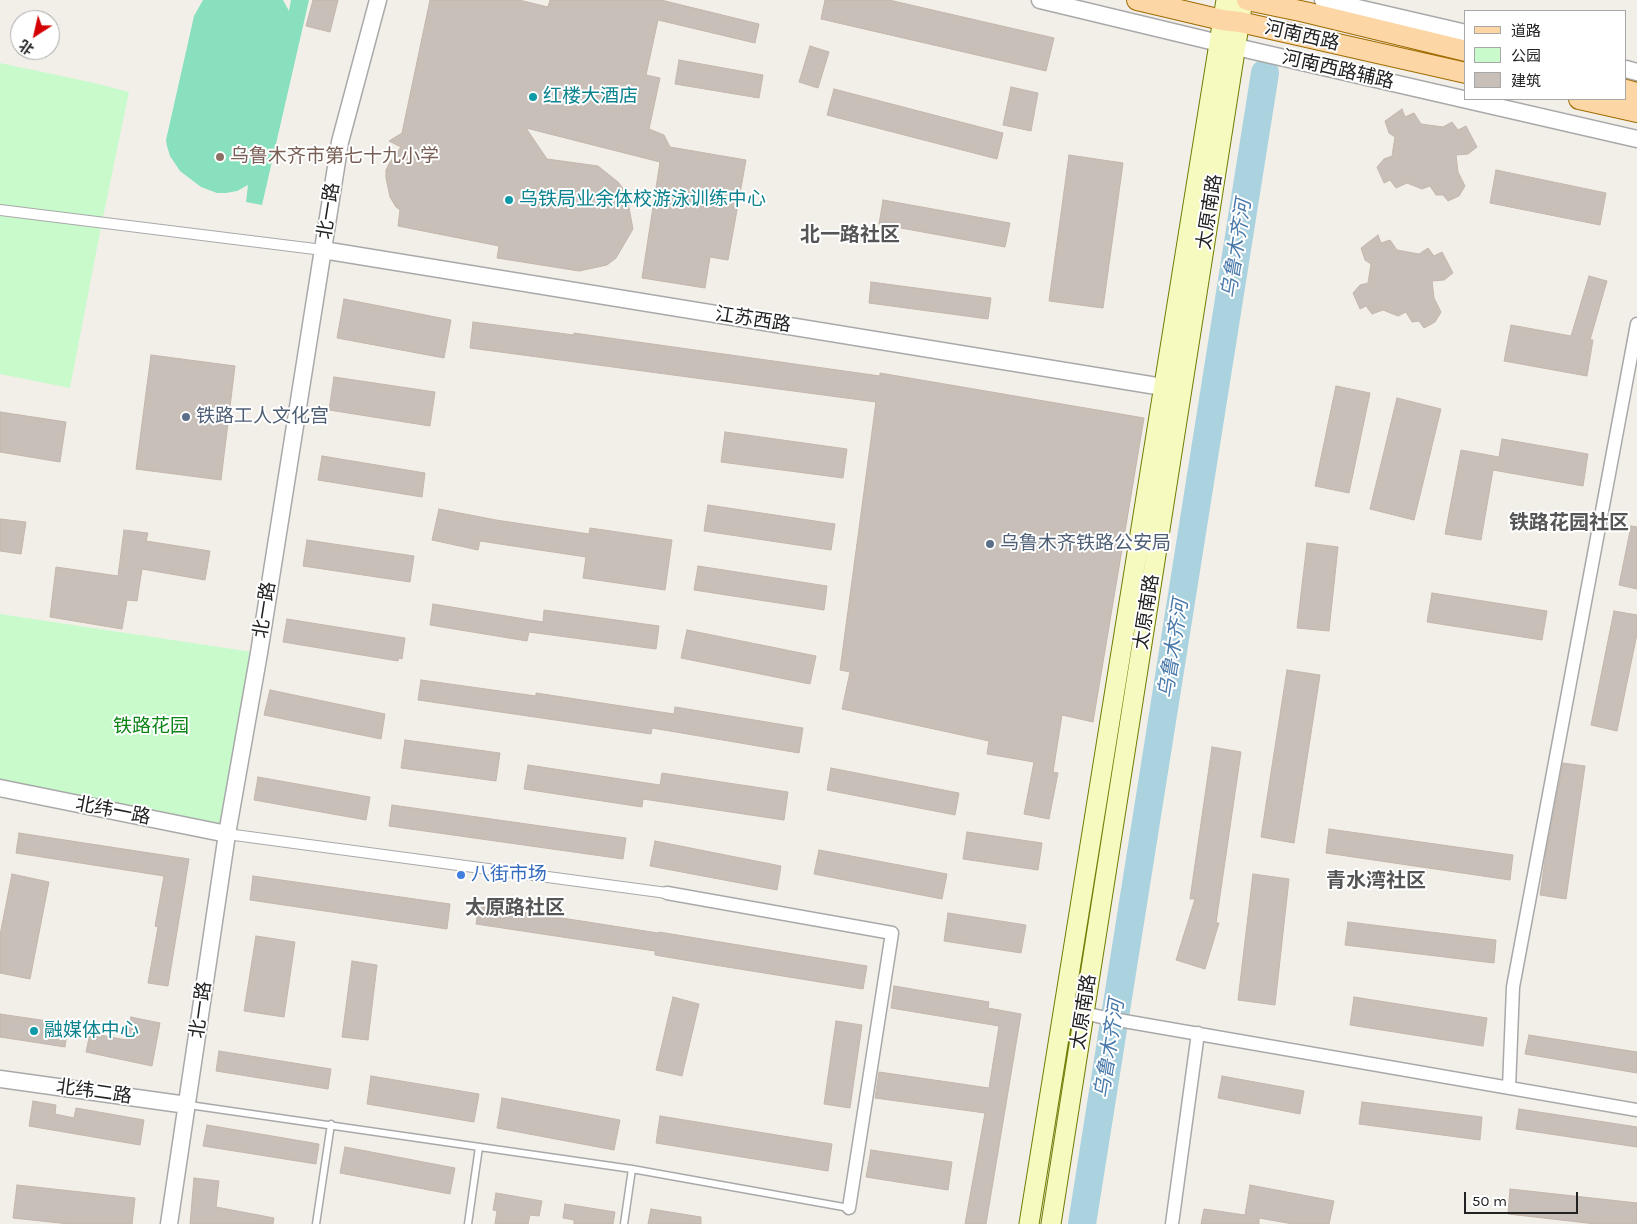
<!DOCTYPE html>
<meta charset="utf-8">
<style>
body{margin:0}
#map{position:relative;width:1637px;height:1224px;overflow:hidden;background:#f2efe9;font-family:Karla,"Noto Sans SC",sans-serif}
canvas{display:block}
.legend{position:absolute;left:1464px;top:10px;width:162px;height:90px;box-sizing:border-box;background:#fff;border:1px solid #a7a7a7;margin:0;padding:6px 9px;list-style:none;font-size:15px;color:#222}
.legend li{display:flex;align-items:center;gap:10px;height:25px}
.legend b{width:25px;border:1px solid #a7a7a7}
.north{position:absolute;left:10px;top:10px;width:50px;height:50px;box-sizing:border-box;background:#fff;border:1px solid #a7a7a7;border-radius:50%;rotate:215deg;font-size:14px;font-weight:700;line-height:20px;text-align:center;color:#222}
.north::after{content:'';display:block;margin:auto;width:18px;height:22px;background:#d40000;clip-path:polygon(50% 0,100% 100%,50% 72%,0 100%)}
.scale{position:absolute;left:1464px;top:1192px;width:114px;height:22px;box-sizing:border-box;border:2px solid #222;border-top:0;padding-left:6px;font-size:15px;line-height:18px;white-space:nowrap;color:#222;-webkit-text-stroke:4px #fff;paint-order:stroke}
</style>
<div id="map">
<canvas width="1637" height="1224"></canvas>
<ul class="legend">
<li><b style="height:6px;background:#fcd6a4"></b>道路</li>
<li><b style="height:14px;background:#c8facc"></b>公园</li>
<li><b style="height:14px;background:#c7bfb8"></b>建筑</li>
</ul>
<div class="north">北</div>
<div class="scale">50 m</div>
</div>
<script>
const ctx = document.querySelector('canvas').getContext('2d');
ctx.lineJoin = 'round';
function fill(path, color) {
  ctx.fillStyle = color;
  ctx.fill(path, 'evenodd');
}
function toPath(rows) {
  const path = new Path2D();
  for (const r of rows) {
    path.moveTo(r[0], r[1]);
    for (let i = 2; i < r.length; i += 2) path.lineTo(r[i], r[i + 1]);
  }
  return path;
}
function strokePath(path, color, width, dash) {
  ctx.strokeStyle = color;
  ctx.lineWidth = width;
  ctx.lineCap = dash ? 'butt' : 'round';
  ctx.setLineDash(dash || []);
  ctx.stroke(path);
}
function write(font, color, halo, rows, align = 'center') {
  ctx.font = font + ' Karla,"Noto Sans SC",sans-serif';
  ctx.lineWidth = 4;
  ctx.setLineDash([]);
  ctx.textBaseline = 'middle';
  ctx.strokeStyle = halo;
  ctx.fillStyle = color;
  for (const [text, x, y, turn = 0] of rows) {
    ctx.save();
    ctx.translate(x, y);
    ctx.rotate((+turn || 0) * Math.PI / 180);
    ctx.textAlign = isNaN(turn) ? turn : align;
    if (halo) ctx.strokeText(text, 0, 0);
    ctx.fillText(text, 0, 0);
    ctx.restore();
  }
}
fill(toPath([
 [0,63,90,82,129,92,102,222,70,388,0,374],
 [0,614,259,653,227,834,0,788]
]), '#c8facc');
fill(toPath([
 [203,0,283,0,289,11,291,0,309,0,262,205,246,202,248,185,237,191,226,193,217,193,201,187,180,171,170,156,167,146,166,140,192,25,194,16]
]), '#88e0be');
strokePath(toPath([
 [1082,1224,1265,73]
]), '#aad3df', 28);
const building = toPath([
 [313,0,338,0,330,32,306,26,313,0],
 [430,0,519,0,548,7,550,0,661,0,759,24,755,43,658,20,646,75,660,78,649,129,664,135,670,147,746,160,728,260,710,257,705,288,642,278,660,162,526,128,547,159,598,166,618,182,626,192,633,229,616,258,607,265,579,271,497,258,499,246,398,226,400,210,396,207,390,197,386,178,386,170,390,162,401,147,389,141,402,133,430,0],
 [825,0,889,0,1054,38,1046,71,821,19,825,0],
 [810,46,829,52,818,88,799,82,810,46],
 [679,60,763,75,759,98,675,84,679,60],
 [1011,87,1038,93,1031,131,1003,125,1011,87],
 [834,89,1003,133,997,159,827,115,834,89],
 [1402,109,1405,117,1414,113,1421,124,1443,127,1452,122,1458,130,1466,126,1477,147,1468,154,1456,155,1458,172,1465,186,1459,196,1448,201,1443,195,1436,195,1430,186,1422,189,1407,183,1396,188,1390,180,1384,183,1377,167,1384,159,1392,156,1395,137,1389,133,1385,121,1402,109],
 [1069,155,1123,163,1103,308,1049,301,1069,155],
 [1496,170,1606,193,1600,225,1490,203,1496,170],
 [883,200,1010,223,1005,247,879,224,883,200],
 [1378,235,1381,243,1390,240,1397,250,1419,254,1428,248,1434,256,1442,252,1453,273,1444,280,1432,281,1434,298,1441,312,1435,322,1424,328,1419,321,1412,322,1406,312,1398,316,1383,310,1372,314,1366,306,1360,309,1353,293,1360,285,1368,283,1371,264,1365,260,1361,248,1378,235],
 [1589,276,1607,281,1590,340,1593,340,1587,376,1504,361,1511,325,1571,336,1589,276],
 [871,282,991,298,988,319,869,303,871,282],
 [344,299,451,320,444,358,337,338,344,299],
 [473,322,574,335,574,333,880,376,880,373,1144,418,1093,722,1062,715,1053,772,1058,773,1049,819,1024,814,1034,762,987,754,989,741,842,709,850,672,840,670,876,402,470,348,473,322],
 [151,355,235,366,221,480,136,469,151,355],
 [334,377,435,392,430,426,329,410,334,377],
 [1336,386,1370,393,1349,493,1315,486,1336,386],
 [1397,398,1441,409,1414,520,1370,509,1397,398],
 [0,412,66,422,60,462,0,452,0,412],
 [725,432,847,449,843,478,721,462,725,432],
 [1502,439,1588,454,1583,486,1493,470,1481,540,1445,534,1461,450,1499,457,1502,439],
 [322,456,425,473,422,497,318,480,322,456],
 [708,505,835,524,831,550,704,531,708,505],
 [439,509,496,520,589,534,590,528,672,540,665,590,583,578,586,557,480,541,478,550,432,540,439,509],
 [0,519,26,522,21,554,0,551,0,519],
 [1631,526,1637,527,1637,589,1619,585,1631,526],
 [124,530,148,533,146,541,210,551,205,580,142,569,137,601,127,600,122,629,50,617,56,567,118,576,124,530],
 [307,540,414,556,410,582,303,566,307,540],
 [1307,543,1338,547,1329,631,1297,628,1307,543],
 [698,566,827,586,824,610,694,590,698,566],
 [1432,593,1547,611,1542,640,1427,622,1432,593],
 [433,604,543,622,544,610,659,626,656,649,529,632,527,641,430,625,433,604],
 [1614,611,1637,615,1637,634,1617,731,1591,725,1614,611],
 [287,619,405,638,402,659,399,658,398,661,283,642,287,619],
 [687,630,816,656,810,684,681,658,687,630],
 [1287,670,1320,675,1294,843,1261,837,1287,670],
 [421,680,536,696,536,693,674,714,675,707,803,728,799,753,652,728,651,734,418,700,421,680],
 [270,690,385,714,381,739,264,715,270,690],
 [405,740,500,753,496,781,401,768,405,740],
 [1212,747,1241,752,1216,923,1219,923,1205,969,1176,960,1195,899,1190,899,1212,747],
 [1563,763,1585,766,1566,899,1540,895,1546,853,1563,763],
 [528,765,660,785,662,773,788,792,784,820,643,799,642,807,524,789,528,765],
 [831,768,959,793,955,815,827,790,831,768],
 [258,777,370,797,366,820,254,800,258,777],
 [392,805,626,838,623,859,389,826,392,805],
 [1329,829,1513,855,1510,880,1326,853,1329,829],
 [967,832,1042,843,1038,870,963,859,967,832],
 [19,833,189,859,168,986,148,983,158,927,155,926,164,876,16,853,19,833],
 [655,841,781,866,777,890,650,866,655,841],
 [819,850,947,874,942,899,814,874,819,850],
 [12,874,49,882,30,979,0,973,0,935,12,874],
 [1253,874,1289,879,1275,1005,1238,1000,1253,874],
 [253,876,450,904,447,929,250,900,253,876],
 [479,905,658,933,659,932,867,966,863,989,696,962,655,955,655,951,476,924,479,905],
 [948,913,1026,925,1021,953,944,941,948,913],
 [1348,922,1496,940,1494,963,1345,945,1348,922],
 [256,936,295,942,284,1017,244,1011,256,936],
 [352,961,377,965,368,1040,342,1037,352,961],
 [894,986,989,1002,988,1008,1021,1014,986,1224,965,1224,985,1113,875,1098,879,1072,989,1088,999,1026,891,1008,894,986],
 [673,997,699,1004,682,1076,656,1070,673,997],
 [1354,997,1487,1018,1483,1046,1350,1025,1354,997],
 [0,1014,68,1024,65,1047,0,1037,0,1014],
 [131,1017,160,1023,152,1066,86,1052,90,1033,126,1040,131,1017],
 [836,1021,862,1025,850,1108,824,1104,836,1021],
 [1529,1035,1637,1052,1637,1073,1525,1054,1529,1035],
 [219,1051,331,1069,328,1089,216,1071,219,1051],
 [371,1076,479,1094,474,1122,367,1104,371,1076],
 [1222,1076,1304,1091,1300,1114,1218,1098,1222,1076],
 [502,1098,620,1120,614,1150,497,1128,502,1098],
 [33,1101,56,1105,55,1114,74,1118,76,1108,144,1120,140,1145,29,1126,33,1101],
 [1362,1102,1482,1117,1480,1140,1359,1124,1362,1102],
 [1519,1109,1637,1127,1637,1147,1516,1129,1519,1109],
 [660,1116,832,1144,828,1171,656,1143,660,1116],
 [207,1125,319,1144,316,1164,203,1146,207,1125],
 [345,1147,455,1168,450,1194,340,1173,345,1147],
 [871,1150,952,1162,948,1190,866,1177,871,1150],
 [194,1178,219,1181,216,1207,274,1218,273,1224,190,1224,194,1178],
 [17,1185,135,1198,132,1224,69,1224,13,1218,17,1185],
 [1250,1185,1334,1201,1329,1224,1293,1224,1259,1218,1259,1224,1201,1224,1204,1209,1245,1215,1250,1185],
 [1510,1189,1637,1203,1637,1224,1596,1224,1508,1214,1510,1189],
 [496,1193,542,1201,539,1216,530,1215,528,1224,495,1224,497,1211,493,1210,496,1193],
 [565,1204,615,1212,613,1224,574,1224,574,1220,563,1218,565,1204],
 [651,1209,701,1217,701,1224,648,1224,651,1209]
]);
fill(building, '#c7bfb8');
strokePath(building, '#c4b6ab', 1);
const service = toPath([
 [189,1105,632,1169,849,1208],
 [316,1224,331,1124],
 [468,1224,479,1147],
 [624,1224,632,1169]
]);
const pedestrian = toPath([
 [0,210,323,250],
 [227,834,667,893]
]);
const minor = toPath([
 [667,893,892,933,849,1208],
 [1064,1008,1101,1017,1637,1110],
 [1509,1088,1513,987,1637,324],
 [1172,1224,1198,1033]
]);
const tertiary = toPath([
 [1040,0,1219,43,1637,139],
 [1323,0,1466,33],
 [1626,69,1637,72],
 [323,250,1175,389],
 [0,788,227,834],
 [0,1079,187,1105],
 [169,1224,227,834,259,653,340,142,378,0]
]);
const secondary = toPath([
 [1029,1224,1226,0],
 [1051,1224,1243,0]
]);
const primary = toPath([
 [1137,0,1222,20,1240,22,1466,73],
 [1247,0,1305,12,1466,51],
 [1626,90,1637,93],
 [1579,99,1637,112]
]);
strokePath(service, '#a9a9a9', 9);
strokePath(pedestrian, '#a9a9a9', 12);
strokePath(minor, '#a9a9a9', 15);
strokePath(tertiary, '#a9a9a9', 19);
strokePath(secondary, '#707d05', 21);
strokePath(primary, '#a06b00', 22);
strokePath(service, '#fff', 6);
strokePath(pedestrian, '#fff', 10);
strokePath(minor, '#fff', 12);
strokePath(tertiary, '#fff', 16);
strokePath(secondary, '#f7fabf', 19);
strokePath(primary, '#fcd6a4', 20);
for (const [x, y, r, color] of [
 [533,97,5,"#0f9aa8"],
 [220,157,5,"#8d6e63"],
 [509,200,5,"#0f9aa8"],
 [186,417,5,"#5c6f8a"],
 [990,544,5,"#5c6f8a"],
 [461,875,5,"#3f7fe0"],
 [34,1031,5,"#0f9aa8"]
]) {
  const dot = new Path2D();
  dot.arc(x, y, r, 0, 2 * Math.PI);
  ctx.fillStyle = color;
  ctx.fill(dot);
  strokePath(dot, '#fff', 2);
}
write('19px', '#222', '#fff', [
 ["河南西路",1302,36,13],
 ["河南西路辅路",1338,70,13],
 ["北一路",329,211,-81],
 ["太原南路",1210,212,-81],
 ["江苏西路",753,320,9],
 ["北一路",265,610,-81],
 ["太原南路",1147,612,-81],
 ["北纬一路",113,811,11],
 ["北一路",201,1010,-82],
 ["太原南路",1084,1012,-81],
 ["北纬二路",94,1092,8]
]);
write('19px', '#0d838f', '#fff', [
 ["红楼大酒店",543,97],
 ["乌铁局业余体校游泳训练中心",519,200],
 ["融媒体中心",44,1031]
], 'left');
write('19px', '#785e54', '#fff', [
 ["乌鲁木齐市第七十九小学",230,157]
], 'left');
write('19px', '#4e5e75', '#fff', [
 ["铁路工人文化宫",196,417],
 ["乌鲁木齐铁路公安局",1000,544]
], 'left');
write('19px', '#0c8416', '#fff', [
 ["铁路花园",151,727]
]);
write('19px', '#366cbe', '#fff', [
 ["八街市场",471,875]
], 'left');
write('bold 20px', '#555', '#fff', [
 ["北一路社区",850,235],
 ["铁路花园社区",1569,523],
 ["青水湾社区",1376,881],
 ["太原路社区",515,908]
]);
write('italic 20px', '#4a7aab', '#fff', [
 ["乌鲁木齐河",1237,249,-81],
 ["乌鲁木齐河",1174,649,-81],
 ["乌鲁木齐河",1110,1049,-81]
]);
</script>
